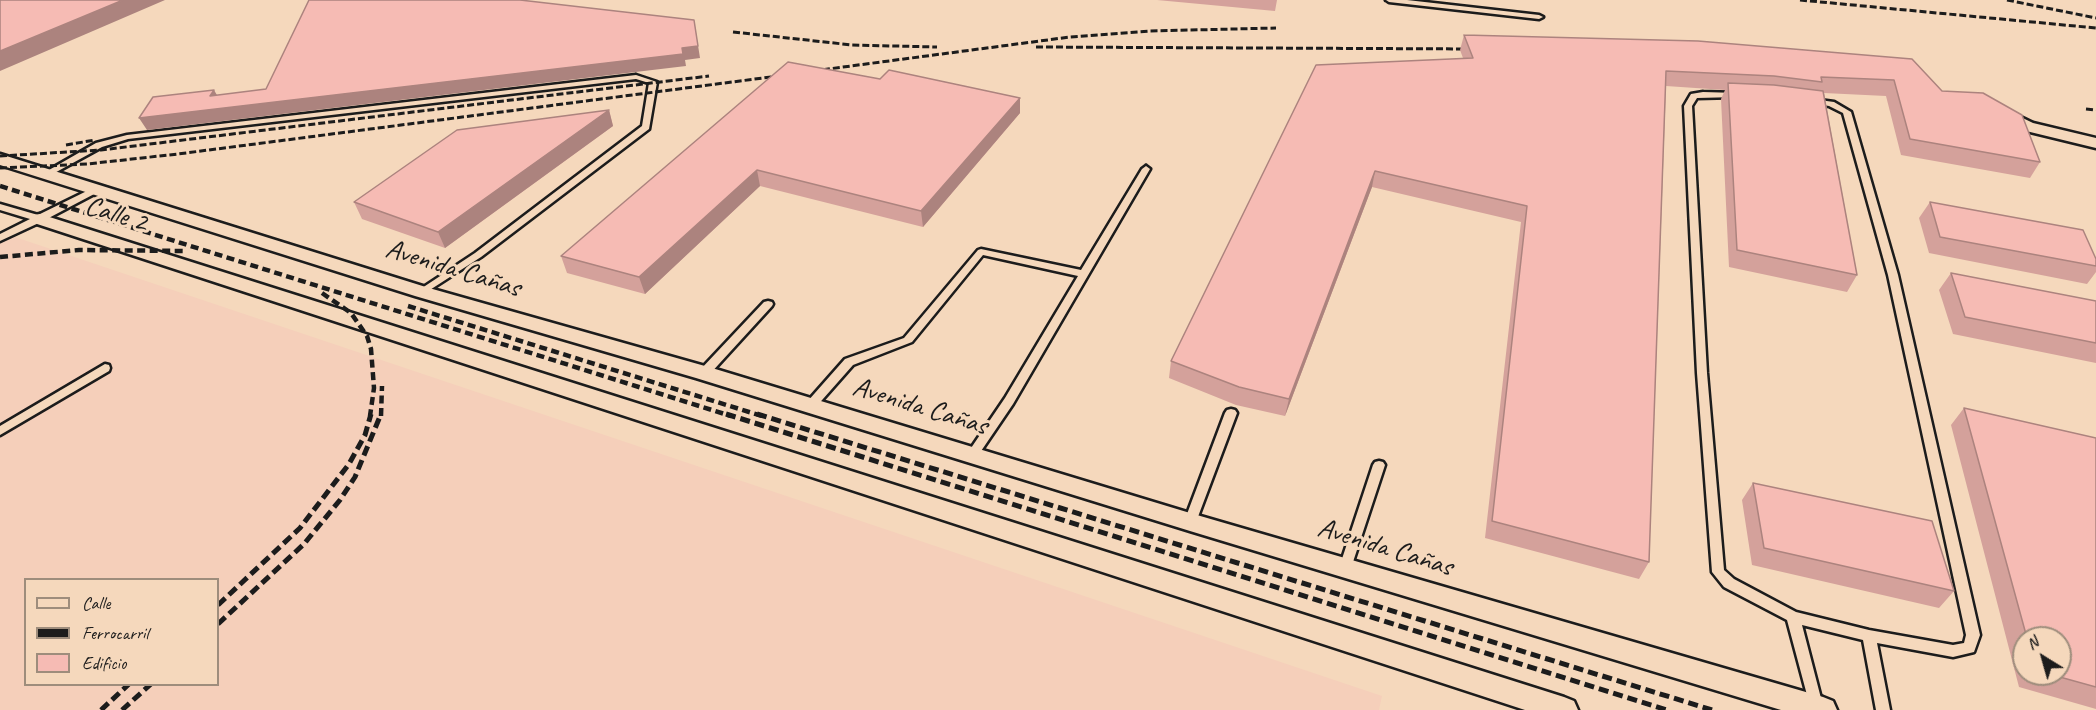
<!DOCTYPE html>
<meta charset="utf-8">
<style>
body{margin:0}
#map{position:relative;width:2096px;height:710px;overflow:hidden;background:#f5d8bc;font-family:Caveat,sans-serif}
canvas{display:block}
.legend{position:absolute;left:24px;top:578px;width:195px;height:108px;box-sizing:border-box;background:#f5d8bc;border:2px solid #9e8d7c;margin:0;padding:8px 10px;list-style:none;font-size:18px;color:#1c1c1c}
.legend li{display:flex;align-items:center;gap:12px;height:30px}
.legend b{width:30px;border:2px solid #9e8d7c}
.north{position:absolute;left:2012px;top:626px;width:60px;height:60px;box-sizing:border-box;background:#f5d8bc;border:2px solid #9e8d7c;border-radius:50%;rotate:323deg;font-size:16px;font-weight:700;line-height:24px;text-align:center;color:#1c1c1c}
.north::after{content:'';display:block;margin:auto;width:21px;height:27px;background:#1c1c1c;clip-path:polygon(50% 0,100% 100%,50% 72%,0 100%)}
</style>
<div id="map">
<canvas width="2096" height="710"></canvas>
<ul class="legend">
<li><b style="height:8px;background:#f5d8bc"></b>Calle</li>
<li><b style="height:8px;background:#1c1c1c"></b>Ferrocarril</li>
<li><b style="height:16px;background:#f6bbb4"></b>Edificio</li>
</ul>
<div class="north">N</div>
</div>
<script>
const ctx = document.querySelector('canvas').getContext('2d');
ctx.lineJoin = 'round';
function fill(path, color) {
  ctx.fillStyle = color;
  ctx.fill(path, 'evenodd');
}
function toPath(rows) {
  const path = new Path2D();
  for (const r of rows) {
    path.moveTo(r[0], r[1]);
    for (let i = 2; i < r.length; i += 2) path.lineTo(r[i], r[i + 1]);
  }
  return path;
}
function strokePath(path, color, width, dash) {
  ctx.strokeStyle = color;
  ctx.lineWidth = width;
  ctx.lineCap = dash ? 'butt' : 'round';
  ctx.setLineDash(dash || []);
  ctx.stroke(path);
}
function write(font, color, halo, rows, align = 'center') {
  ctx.font = font + ' Caveat,sans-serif';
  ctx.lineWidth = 6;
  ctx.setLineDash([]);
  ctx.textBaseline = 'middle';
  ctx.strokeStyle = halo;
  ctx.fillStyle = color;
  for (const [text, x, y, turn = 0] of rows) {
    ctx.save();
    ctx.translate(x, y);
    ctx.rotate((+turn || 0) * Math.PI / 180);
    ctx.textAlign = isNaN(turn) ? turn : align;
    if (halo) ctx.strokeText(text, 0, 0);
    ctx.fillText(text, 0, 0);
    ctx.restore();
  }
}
fill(toPath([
 [0,232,1382,696,1379,710,0,710],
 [26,580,218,580,218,684,26,684]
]), '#f5cfba');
const lane = toPath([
 [1386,0,1407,0,1539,15,1543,17,1539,19,1389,2,1386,0],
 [636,75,657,82,649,129,481,257,422,295,419,294,417,292,419,290,475,253,642,126,649,83,636,79,128,139,102,147,49,176,43,176,42,174,96,143,127,135,636,75],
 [1703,92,1737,93,1741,95,1737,97,1697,98,1692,106,1707,373,1724,570,1734,579,1796,612,1869,630,1953,645,1964,643,1966,635,1888,275,1843,113,1829,106,1812,103,1808,101,1812,99,1834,102,1851,112,1898,275,1980,635,1974,652,1953,657,1877,643,1890,710,1876,710,1863,640,1802,625,1823,706,1821,710,1811,710,1787,620,1724,587,1712,572,1697,373,1684,106,1691,94,1703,92],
 [1146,166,1150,169,1013,404,977,457,969,457,967,454,1005,398,1078,276,983,255,912,342,853,365,815,408,807,408,805,405,807,402,845,359,904,338,978,250,981,249,1081,270,1142,169,1146,166],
 [95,187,98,188,98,192,43,221,0,241,0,234,30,219,0,210,0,204,38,215,95,187],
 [768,301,772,302,773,304,772,306,708,376,700,376,699,373,700,370,764,302,768,301],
 [105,364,109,365,110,368,109,371,0,435,0,426,105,364],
 [1231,409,1235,410,1237,413,1196,522,1194,525,1190,527,1186,525,1184,522,1225,413,1227,410,1231,409],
 [1379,461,1383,462,1385,465,1351,568,1349,572,1345,573,1341,572,1339,568,1373,465,1375,462,1379,461]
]);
const street = toPath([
 [2002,108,2033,123,2096,138,2096,148,2022,130,1996,116,1994,113,1996,110,2002,108],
 [0,154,429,288,712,368,1190,513,1823,697,1833,701,1837,710,1781,710,1190,531,696,378,415,296,0,165,0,154],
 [40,214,1564,697,1574,701,1578,710,1525,710,34,223,31,219,34,215,40,214]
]);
strokePath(lane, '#1c1c1c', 5);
strokePath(street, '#1c1c1c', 5);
fill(lane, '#f5d8bc');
fill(street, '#f5d8bc');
strokePath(toPath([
 [1800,0,2096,28],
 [2007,0,2096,18],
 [733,32,852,45,937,47],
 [1036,47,1477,49],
 [813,71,1070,37,1150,31,1276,28],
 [2086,109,2096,110],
 [66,145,95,140],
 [0,156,101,150,709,76],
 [0,168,87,164,178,154,786,75]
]), '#1c1c1c', 3, [7, 3]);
strokePath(toPath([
 [0,186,731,416],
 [0,257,79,250,187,251],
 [322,293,351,313,367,336,371,349,374,388,370,416],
 [408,306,762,416],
 [381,416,382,386]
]), '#1c1c1c', 4.5, [8, 4.5]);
strokePath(toPath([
 [726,414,1667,710],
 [757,414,1712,710],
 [218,605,300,528,349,464,365,435,371,414],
 [218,624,304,544,340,500,355,477,381,414],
 [101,710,129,684],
 [122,710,151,684]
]), '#1c1c1c', 5, [10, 5]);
fill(toPath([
 [1157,0,1277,0,1275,11],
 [1464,35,1912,59,1942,91,2040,162,2030,178,1901,155,1886,96,1824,93,1857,275,1847,292,1729,267,1721,99,1725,90,1666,86,1649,562,1639,579,1485,538,1521,222,1372,187,1285,416,1236,405,1169,378,1171,361,1463,58,1460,50],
 [880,79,1020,98,1020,113,923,227,760,186,645,294,567,273,561,256],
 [609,110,613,126,445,248,362,219,354,202],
 [1930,202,2096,259,2096,272,2087,284,1929,253,1919,218],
 [1951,273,2096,301,2096,363,1953,334,1939,290],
 [1964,408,2096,438,2096,709,2019,687,1951,425],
 [2024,638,2060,638,2060,674,2024,674],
 [1753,483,1954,591,1939,608,1752,565,1742,500]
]), '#d4a19b');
fill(toPath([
 [123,0,165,0,0,71,0,51],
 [694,20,700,58,685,60,686,66,147,130,139,118],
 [214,90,221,102,210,96],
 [1020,98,1020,113,923,227,921,211],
 [609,110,613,126,445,248,438,232],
 [757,170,760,186,645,294,639,277],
 [1375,171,1372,187,1285,416,1289,399]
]), '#ac837e');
const building = toPath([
 [0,0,123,0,0,51,0,0],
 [309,0,520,0,694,20,698,46,682,48,683,54,139,118,153,97,214,90,210,96,266,89,309,0],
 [1464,35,1698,41,1912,59,1942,91,1983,93,2022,115,2040,162,1910,139,1894,80,1821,77,1822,82,1774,76,1666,71,1649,562,1492,521,1527,206,1375,171,1289,399,1239,387,1171,361,1316,65,1473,58,1464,35],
 [788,62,880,79,889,70,1020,98,921,211,757,170,639,277,561,256,788,62],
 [1728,83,1774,85,1823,91,1857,275,1737,250,1728,83],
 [609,110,438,232,354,202,457,130,609,110],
 [1930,202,2083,230,2096,259,2096,266,1940,237,1930,202],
 [1951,273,2096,301,2096,343,1965,317,1951,273],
 [1964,408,2096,438,2096,687,2049,674,2060,674,2060,638,2027,638,1964,408],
 [1753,483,1932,521,1954,591,1764,548,1753,483]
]);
fill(building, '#f6bbb4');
strokePath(building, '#ac837e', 1.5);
write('28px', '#1c1c1c', '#f5d8bc', [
 ["Calle 2",116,215,17],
 ["Avenida Cañas",453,269,17],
 ["Avenida Cañas",920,407,17],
 ["Avenida Cañas",1385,548,17]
]);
</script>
